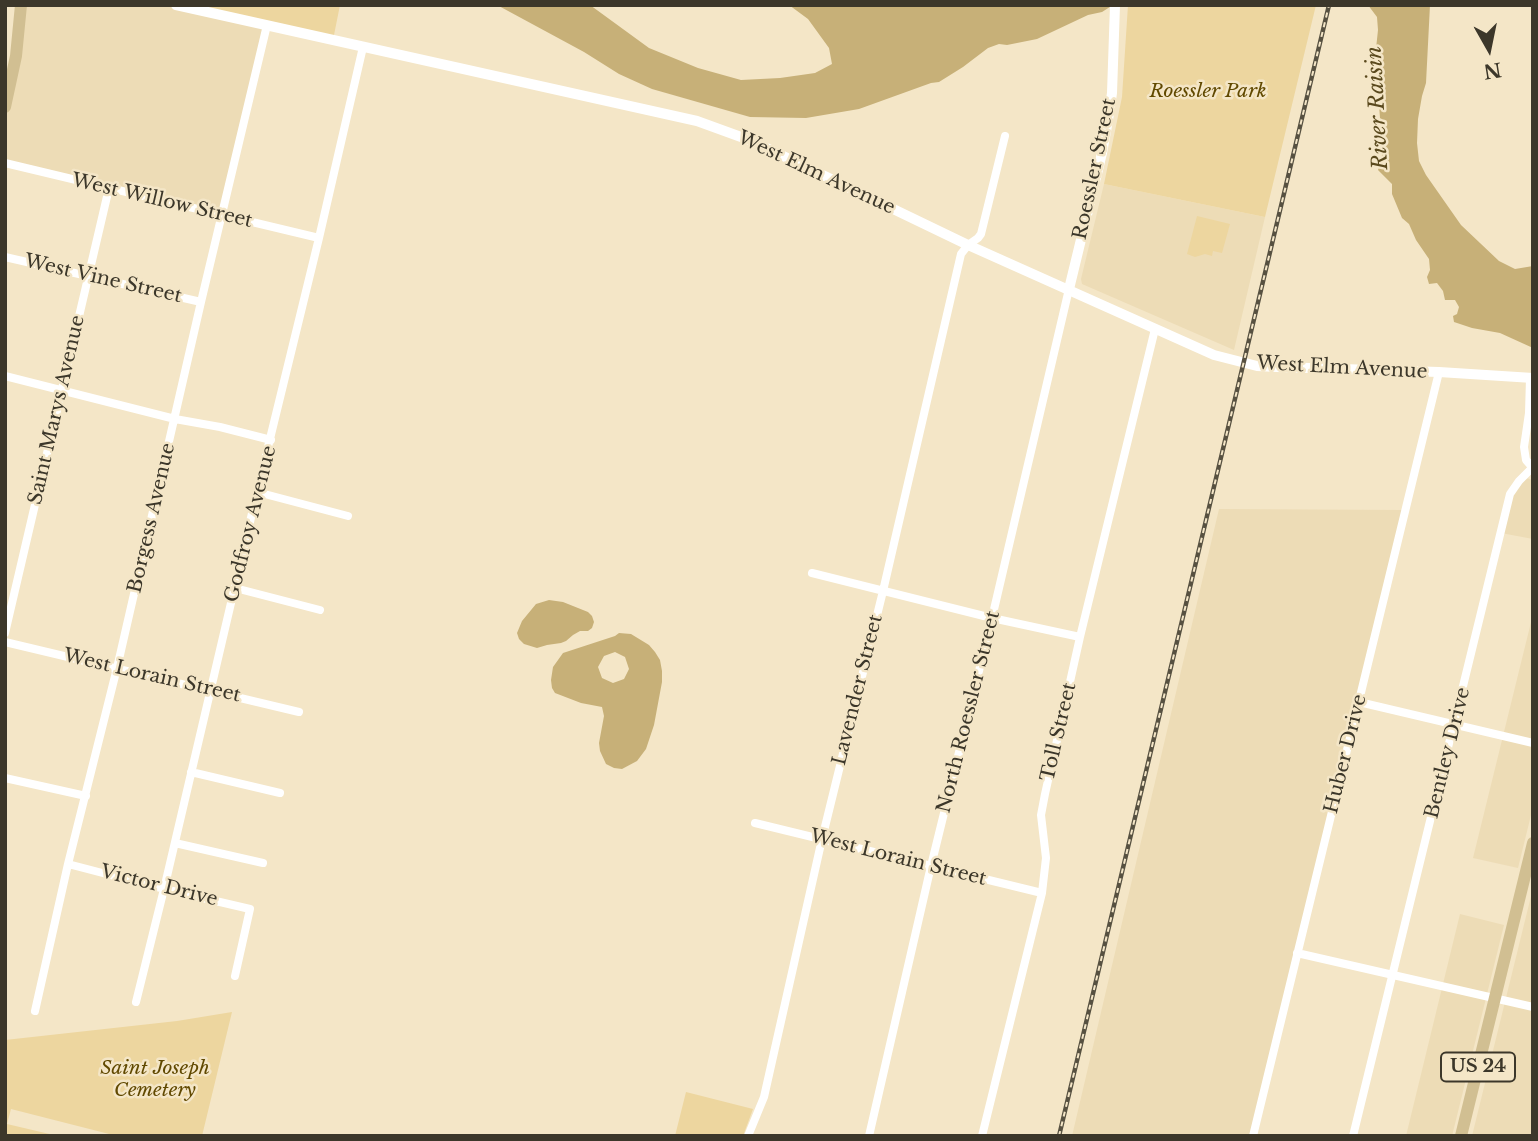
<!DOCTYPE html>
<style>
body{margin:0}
#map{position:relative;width:1538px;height:1141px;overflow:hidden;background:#f4e6c7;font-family:"Libre Baskerville",serif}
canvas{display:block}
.frame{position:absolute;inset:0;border:7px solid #3c372a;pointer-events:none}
.north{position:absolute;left:1454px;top:14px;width:70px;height:70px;-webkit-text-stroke:5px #f4e6c7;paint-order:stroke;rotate:171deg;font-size:19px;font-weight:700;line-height:28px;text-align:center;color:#3c372a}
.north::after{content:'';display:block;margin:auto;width:24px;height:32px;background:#3c372a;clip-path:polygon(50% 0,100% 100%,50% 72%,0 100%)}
</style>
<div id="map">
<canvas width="1538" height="1141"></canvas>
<div class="frame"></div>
<div class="north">N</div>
</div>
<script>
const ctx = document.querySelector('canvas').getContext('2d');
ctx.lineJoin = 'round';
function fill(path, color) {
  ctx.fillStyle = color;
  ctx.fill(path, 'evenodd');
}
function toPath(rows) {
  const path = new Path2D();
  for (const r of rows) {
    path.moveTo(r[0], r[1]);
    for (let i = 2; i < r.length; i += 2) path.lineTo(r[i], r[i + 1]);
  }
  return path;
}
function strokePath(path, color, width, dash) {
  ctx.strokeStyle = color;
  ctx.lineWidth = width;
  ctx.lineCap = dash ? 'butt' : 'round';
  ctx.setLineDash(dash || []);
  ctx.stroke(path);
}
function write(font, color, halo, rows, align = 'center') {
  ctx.font = font + ' "Libre Baskerville",serif';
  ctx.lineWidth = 5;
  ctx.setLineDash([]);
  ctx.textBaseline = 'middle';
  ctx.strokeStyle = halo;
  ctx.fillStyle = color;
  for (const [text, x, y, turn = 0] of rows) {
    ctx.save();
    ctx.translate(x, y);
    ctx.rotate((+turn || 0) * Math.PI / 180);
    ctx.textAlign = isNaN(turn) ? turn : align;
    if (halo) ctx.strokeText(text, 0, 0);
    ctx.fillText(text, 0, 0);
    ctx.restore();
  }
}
fill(toPath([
 [21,5,175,5,267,25,223,215,5,163,5,107],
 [1104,184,1265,217,1234,350,1082,284,1081,279],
 [1522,477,1533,480,1533,539,1501,533,1510,494],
 [1219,509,1405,510,1252,1136,1072,1136],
 [1533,614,1533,807,1518,868,1473,858],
 [1533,888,1533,1136,1472,1136],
 [1460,914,1504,925,1452,1136,1406,1136]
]), '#eddcb6');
fill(toPath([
 [176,5,340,5,333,40],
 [1128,5,1316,5,1265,217,1104,184,1122,97],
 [1197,216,1230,224,1222,253,1213,251,1212,256,1205,254,1195,257,1187,254],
 [232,1012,202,1136,117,1136,11,1109,7,1124,58,1136,5,1136,5,1040,177,1021],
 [686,1092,753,1109,743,1136,675,1136]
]), '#edd69f');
fill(toPath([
 [497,5,590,5,649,48,698,68,741,80,780,78,815,73,832,64,829,48,808,19,789,5,1113,5,1102,12,1088,15,1037,39,1007,45,999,44,988,48,963,67,939,82,931,83,859,109,806,118,750,117,652,89,619,74,584,52],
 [1368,5,1430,5,1426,83,1422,96,1418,119,1417,143,1419,161,1426,175,1461,225,1499,261,1515,269,1533,266,1533,348,1500,333,1472,328,1454,322,1453,316,1457,314,1459,307,1455,300,1445,300,1443,291,1437,283,1429,284,1427,277,1430,270,1429,259,1416,240,1409,224,1402,218,1392,194,1392,184,1378,170,1385,144,1385,131,1380,118,1379,105,1385,94,1375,58,1378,30,1377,17],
 [549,600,563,602,588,612,592,616,594,622,592,628,588,631,580,631,573,635,566,641,561,643,547,645,537,648,524,644,519,639,517,633,522,621,536,604],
 [619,633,631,634,649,645,655,652,660,660,662,671,662,682,654,725,646,749,637,761,622,769,614,768,606,764,600,751,599,743,604,716,602,707,581,703,555,693,552,688,551,680,553,667,563,653,615,636],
 [615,652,625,657,629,669,624,679,613,683,602,678,598,667,604,656]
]), '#c7b078');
strokePath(toPath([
 [5,163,319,238],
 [5,257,201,302],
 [5,376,175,419,220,427,271,440],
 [1530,378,1529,413,1524,447,1526,460,1533,468],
 [257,492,348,516],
 [812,573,992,618,1080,637],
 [235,588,320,610],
 [5,633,109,188],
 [5,642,299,712],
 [1359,702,1533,743],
 [191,772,280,793],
 [5,778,86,796],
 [755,823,1042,893],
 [175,843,263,863],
 [68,864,164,889,250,909,235,976],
 [1297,953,1533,1007],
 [136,1002,164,889,257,492,319,238,363,47],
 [35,1011,68,864,117,668,201,302,267,25],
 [748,1136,764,1097,822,839,883,591,961,254,968,245,978,238,981,234,1005,136],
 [869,1136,931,866,992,618,1069,289],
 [982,1136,1042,893,1046,858,1041,815,1045,794,1080,637,1155,329],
 [1253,1136,1439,372],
 [1353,1136,1510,494,1519,481,1532,468]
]), '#fff', 8);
strokePath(toPath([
 [176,5,697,121,752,141,968,245,1214,355,1257,366,1277,367,1439,372,1533,378],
 [1069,289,1102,153,1108,120,1112,93,1115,5]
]), '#fff', 10);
strokePath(toPath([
 [5,107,16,56,21,5],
 [1461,1136,1533,843]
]), '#d1bf92', 12);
const rail = toPath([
 [1059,1136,1329,5]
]);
strokePath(rail, '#575141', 4.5);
strokePath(rail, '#f4e6c7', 2, [5]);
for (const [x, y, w] of [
 [1478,1067,74]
]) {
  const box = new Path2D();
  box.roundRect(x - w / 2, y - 14.5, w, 29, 5);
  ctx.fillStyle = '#f4e6c7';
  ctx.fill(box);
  strokePath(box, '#3c372a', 2);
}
write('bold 18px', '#3c372a', null, [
 ["US 24",1478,1067]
]);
write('italic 19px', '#614900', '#f4e6c7', [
 ["Roessler Park",1208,92],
 ["Saint Joseph",155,1069],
 ["Cemetery",155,1091]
]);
write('19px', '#3c372a', '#f4e6c7', [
 ["Roessler Street",1095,169,-78],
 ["West Elm Avenue",816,173,25],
 ["West Willow Street",162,201,13],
 ["West Vine Street",103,279,13],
 ["West Elm Avenue",1342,368,3],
 ["Saint Marys Avenue",57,410,-77],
 ["Borgess Avenue",152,518,-77],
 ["Godfroy Avenue",251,524,-76],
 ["West Lorain Street",152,676,13],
 ["Lavender Street",858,690,-76],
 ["North Roessler Street",969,712,-76],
 ["Toll Street",1059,732,-77],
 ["Bentley Drive",1448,753,-76],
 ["Huber Drive",1346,754,-76],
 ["West Lorain Street",898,858,14],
 ["Victor Drive",159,886,14]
]);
write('italic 21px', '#5a491d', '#f4e6c7', [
 ["River Raisin",1378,108,-93]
]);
</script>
